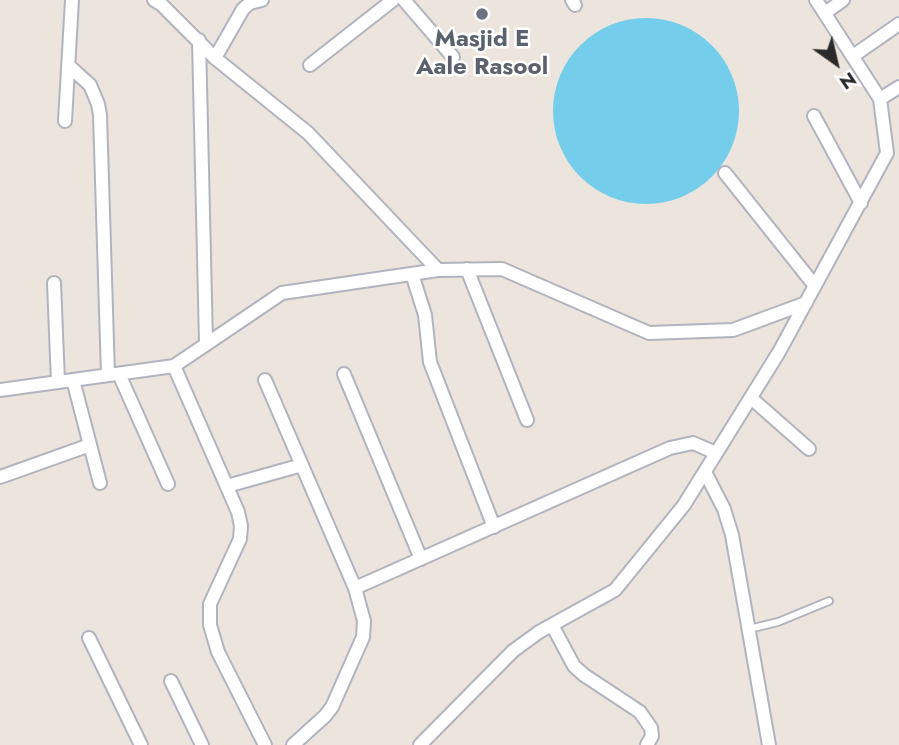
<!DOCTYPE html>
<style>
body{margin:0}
#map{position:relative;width:899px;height:745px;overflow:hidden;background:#ece5dd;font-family:Jost,sans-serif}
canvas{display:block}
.north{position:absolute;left:801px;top:28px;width:70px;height:70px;-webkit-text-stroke:5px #fff;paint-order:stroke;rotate:146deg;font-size:19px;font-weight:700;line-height:28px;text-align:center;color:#2b2b2b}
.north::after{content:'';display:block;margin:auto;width:24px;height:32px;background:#2b2b2b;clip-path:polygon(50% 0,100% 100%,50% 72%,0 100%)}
</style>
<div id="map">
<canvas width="899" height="745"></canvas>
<div class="north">N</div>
</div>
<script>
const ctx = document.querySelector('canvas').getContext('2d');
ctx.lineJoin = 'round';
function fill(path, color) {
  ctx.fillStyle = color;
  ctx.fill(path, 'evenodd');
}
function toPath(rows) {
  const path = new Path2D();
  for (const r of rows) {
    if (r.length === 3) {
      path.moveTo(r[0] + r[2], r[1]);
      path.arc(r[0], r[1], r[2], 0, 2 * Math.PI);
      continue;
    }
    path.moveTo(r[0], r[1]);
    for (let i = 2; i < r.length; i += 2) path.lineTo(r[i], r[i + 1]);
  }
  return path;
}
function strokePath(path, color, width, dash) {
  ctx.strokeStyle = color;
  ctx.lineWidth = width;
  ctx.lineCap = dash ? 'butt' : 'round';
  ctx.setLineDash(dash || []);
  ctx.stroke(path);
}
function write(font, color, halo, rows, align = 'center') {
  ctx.font = font + ' Jost,sans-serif';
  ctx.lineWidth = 5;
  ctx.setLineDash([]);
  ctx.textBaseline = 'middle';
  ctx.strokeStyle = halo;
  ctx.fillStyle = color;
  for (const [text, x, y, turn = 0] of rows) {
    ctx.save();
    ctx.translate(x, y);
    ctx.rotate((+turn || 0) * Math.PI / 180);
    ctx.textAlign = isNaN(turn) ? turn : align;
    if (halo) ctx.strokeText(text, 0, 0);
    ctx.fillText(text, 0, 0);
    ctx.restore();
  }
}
fill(toPath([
 [646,111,93]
]), '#73cdeb');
const service = toPath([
 [749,629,778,622,829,601]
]);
const minor = toPath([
 [154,0,162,5,215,58,308,133,438,270],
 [404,0,453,57],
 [572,0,575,5],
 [825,13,843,0],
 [199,40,206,343],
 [853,56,899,24],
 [215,58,243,9,250,3,262,0],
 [68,65,90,85,98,104,100,115,108,375],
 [310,65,393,0],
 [880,99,899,87],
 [814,116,861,203],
 [65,121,72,0],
 [725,173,815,286],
 [467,269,527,420],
 [412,274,425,315,430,362,494,527],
 [54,283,58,382],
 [174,366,238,512,241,526,240,539,210,604,210,625,218,652,265,745],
 [119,374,168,484],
 [344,374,421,559],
 [73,380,100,483],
 [265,380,355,588,364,621,363,637,332,707,325,716,293,745],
 [0,390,174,366,282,293,438,270,502,269,649,333,733,330,806,303],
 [751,398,809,449],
 [705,472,724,509,732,535,769,745],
 [0,477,90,445],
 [227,486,302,465],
 [355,588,670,448,693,443,716,453],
 [552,625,574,666,584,675,640,712,651,728,652,736,647,745],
 [89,638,141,745],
 [171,681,202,745],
 [420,745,513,651,539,632,615,590,684,505,779,352,887,153,880,99,816,0]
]);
strokePath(service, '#b1b4be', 10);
strokePath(minor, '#b1b4be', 16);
strokePath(service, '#fff', 6);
strokePath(minor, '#fff', 12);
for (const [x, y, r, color] of [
 [482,14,7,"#6b7280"]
]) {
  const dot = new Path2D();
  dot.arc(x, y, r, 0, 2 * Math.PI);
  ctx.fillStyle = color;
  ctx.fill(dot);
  strokePath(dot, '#fff', 2.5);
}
write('bold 24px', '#5b616d', '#fff', [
 ["Masjid E",482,40],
 ["Aale Rasool",482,68]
]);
</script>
